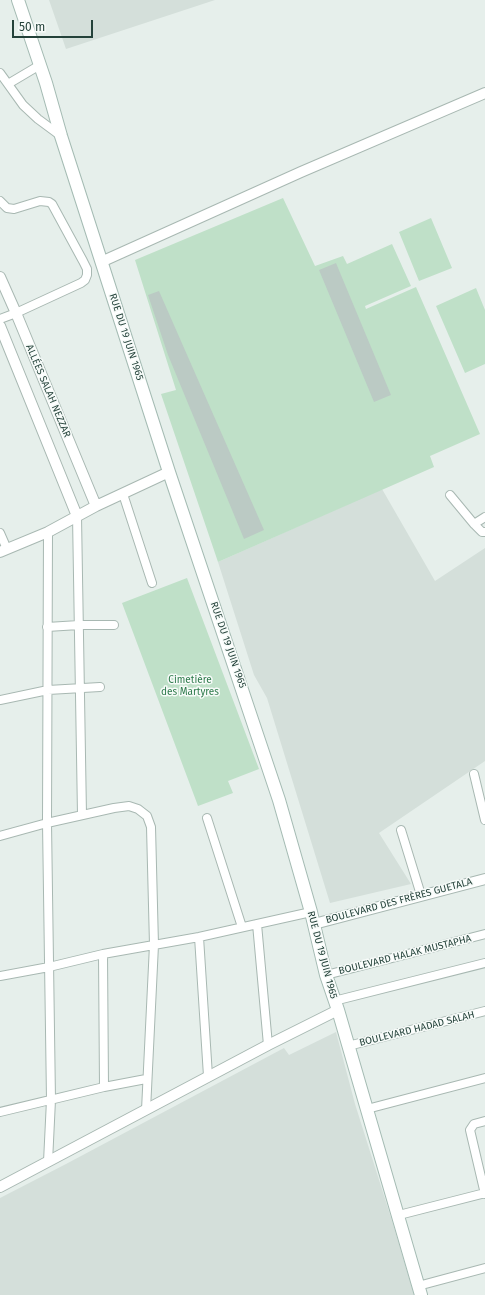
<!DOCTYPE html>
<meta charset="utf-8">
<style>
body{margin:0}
#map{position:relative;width:485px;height:1295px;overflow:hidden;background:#e6efeb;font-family:"Fira Sans",sans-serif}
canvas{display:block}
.scale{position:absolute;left:12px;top:20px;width:81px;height:18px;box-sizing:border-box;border:2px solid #24423a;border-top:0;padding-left:5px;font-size:12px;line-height:14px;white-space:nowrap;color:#24423a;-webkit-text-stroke:3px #f7fbf9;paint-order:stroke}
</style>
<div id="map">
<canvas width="485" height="1295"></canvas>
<div class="scale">50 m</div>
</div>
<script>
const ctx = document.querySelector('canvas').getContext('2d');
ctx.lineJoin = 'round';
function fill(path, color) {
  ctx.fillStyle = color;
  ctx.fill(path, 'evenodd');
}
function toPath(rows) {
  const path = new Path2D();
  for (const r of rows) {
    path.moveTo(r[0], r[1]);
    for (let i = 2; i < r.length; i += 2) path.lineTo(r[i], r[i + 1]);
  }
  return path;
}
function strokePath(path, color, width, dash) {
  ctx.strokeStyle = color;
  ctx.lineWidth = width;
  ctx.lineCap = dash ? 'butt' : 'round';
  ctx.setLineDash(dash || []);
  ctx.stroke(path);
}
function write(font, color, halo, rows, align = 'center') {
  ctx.font = font + ' "Fira Sans",sans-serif';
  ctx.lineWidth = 3;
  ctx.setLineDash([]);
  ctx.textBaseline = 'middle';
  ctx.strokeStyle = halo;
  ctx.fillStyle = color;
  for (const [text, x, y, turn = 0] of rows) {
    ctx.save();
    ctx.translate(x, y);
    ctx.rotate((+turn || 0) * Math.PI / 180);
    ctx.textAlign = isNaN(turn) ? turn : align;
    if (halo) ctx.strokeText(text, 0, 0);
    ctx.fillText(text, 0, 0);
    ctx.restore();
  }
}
fill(toPath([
 [49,0,215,0,66,49],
 [382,489,435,581,485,548,485,761,379,833,411,884,330,903,267,698,254,675,218,562],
 [336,1032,355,1104,393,1224,414,1295,0,1295,0,1198,66,1164,284,1048,289,1055]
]), '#d4dfda');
fill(toPath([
 [283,198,315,266,343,256,347,264,392,244,411,286,365,306,366,309,416,287,480,434,430,456,434,467,218,562,161,394,176,390,135,260],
 [431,218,452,268,419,281,399,232],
 [476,288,485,310,485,364,465,373,436,306],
 [187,578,259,769,228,781,233,793,198,806,122,603]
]), '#bfe0c8');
fill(toPath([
 [336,263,391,395,374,402,319,270],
 [159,291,264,530,244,539,168,355,148,295]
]), '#bbcac4');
const minor = toPath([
 [0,73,23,105,38,119,61,136],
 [8,84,40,65],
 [0,201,7,208,14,209,40,201,49,202,52,204,83,261,87,269,87,275,85,280,81,283,16,313,0,319],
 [123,494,152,583],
 [450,495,474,524,482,532,485,532],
 [77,516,82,815],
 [474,524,485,517],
 [48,532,47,823,51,1100,48,1162],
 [0,533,7,549],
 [47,627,79,625,114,625],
 [0,700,48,690,100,687],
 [474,774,485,820],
 [207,818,242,927],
 [401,830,421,895],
 [0,836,47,823,114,808,129,806,138,809,147,816,151,827,154,945,146,1110],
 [257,924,268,1045],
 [199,937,208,1076],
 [103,954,104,1087],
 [326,975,485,934],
 [0,976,49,967,103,954,199,937,311,912],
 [334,1001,485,963],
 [348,1046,485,1011],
 [367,1109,485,1078],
 [0,1112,104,1087,146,1079],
 [485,1121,474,1124,470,1130,485,1194],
 [399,1215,485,1193],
 [418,1286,485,1268]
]);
const tertiary = toPath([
 [101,262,301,172,485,93],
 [0,277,16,313,96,506],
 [0,326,77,516],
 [0,552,48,532,96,506,169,472],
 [314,924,485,879],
 [0,1187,268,1045,338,1010]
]);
const secondary = toPath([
 [18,0,46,83,61,136,169,472,279,800,311,912,326,975,338,1010,421,1295]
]);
strokePath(minor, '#a8b8b2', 10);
strokePath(tertiary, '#a8b8b2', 12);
strokePath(secondary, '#a4bbb3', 14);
strokePath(minor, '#fff', 8);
strokePath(tertiary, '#fff', 10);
strokePath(secondary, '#fff', 12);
write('10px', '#24423a', '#f7fbf9', [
 ["RUE DU 19 JUIN 1965",126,337,72],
 ["ALLÉES SALAH NEZZAR",48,391,67],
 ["RUE DU 19 JUIN 1965",228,645,71],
 ["BOULEVARD DES FRÈRES GUETALA",399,901,-15],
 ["RUE DU 19 JUIN 1965",322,955,75],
 ["BOULEVARD HALAK MUSTAPHA",405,955,-14],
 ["BOULEVARD HADAD SALAH",417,1029,-14]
]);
write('10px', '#2d7a4b', '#f7fbf9', [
 ["Cimetière",190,680],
 ["des Martyres",190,692]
]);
</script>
